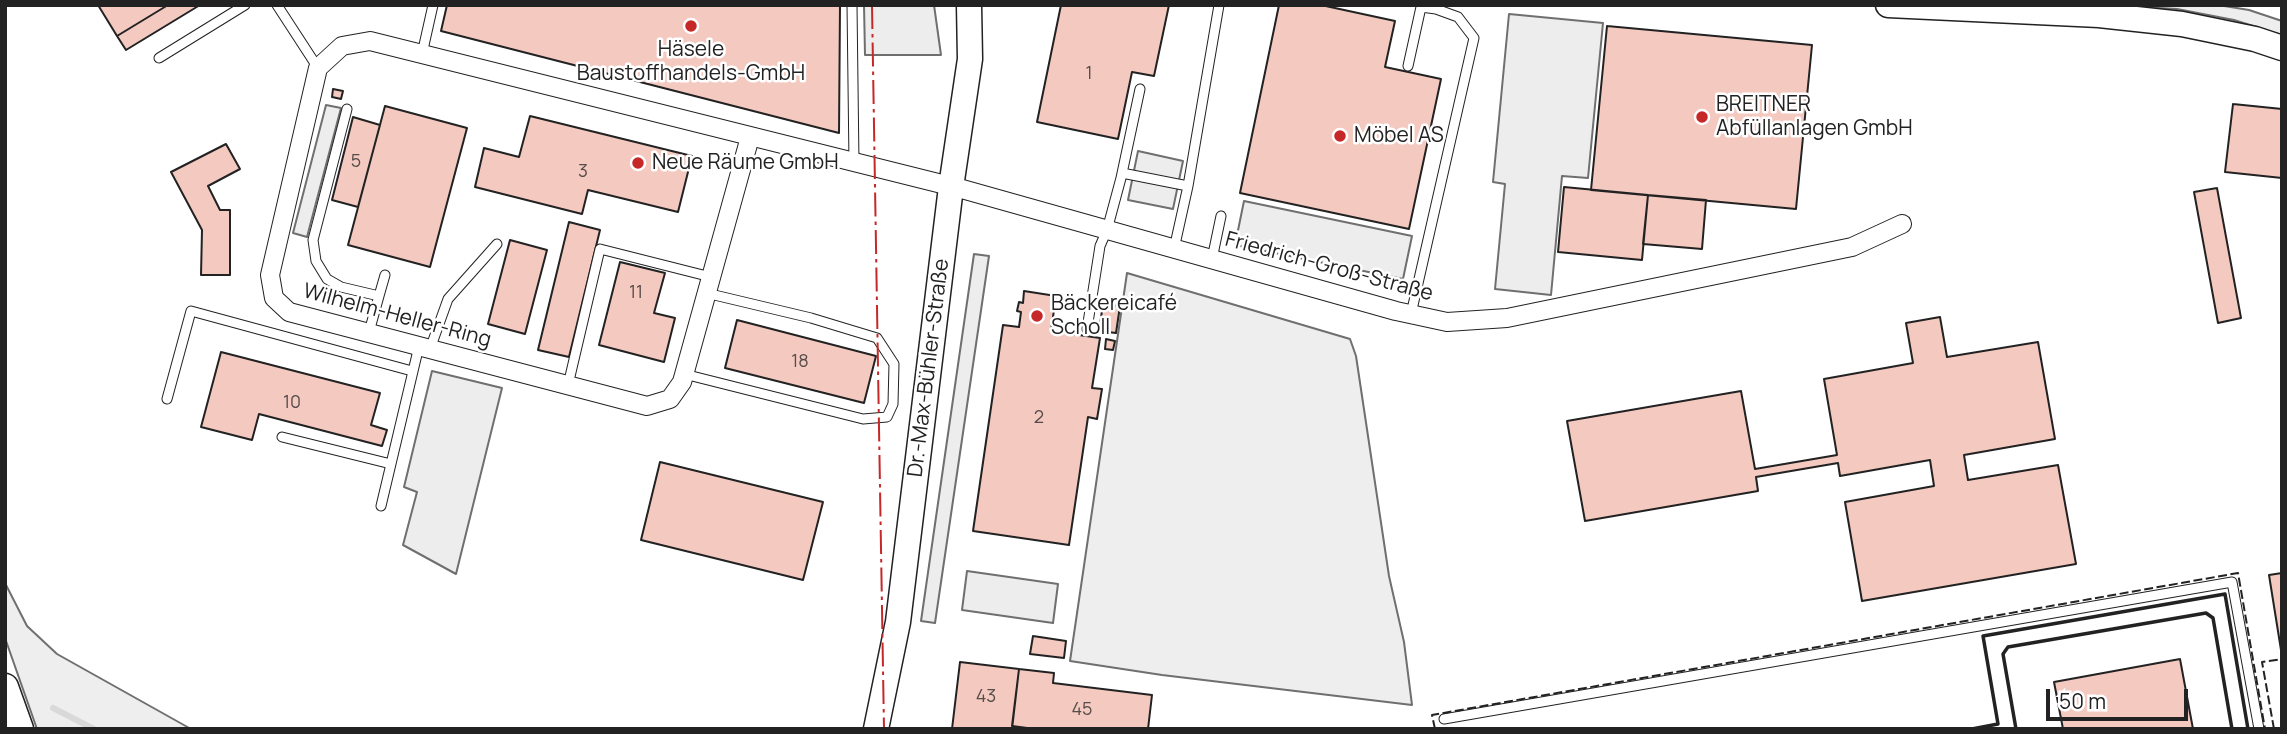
<!DOCTYPE html>
<meta charset="utf-8">
<style>
body{margin:0}
#map{position:relative;width:2287px;height:734px;overflow:hidden;background:#fff;font-family:Manrope,sans-serif}
canvas{display:block}
.frame{position:absolute;inset:0;border:7px solid #222;pointer-events:none}
.scale{position:absolute;left:2046px;top:689px;width:142px;height:32px;box-sizing:border-box;border:4px solid #222;border-top:0;padding-left:9px;font-size:21px;line-height:24px;white-space:nowrap;color:#222;-webkit-text-stroke:5px #fff;paint-order:stroke}
</style>
<div id="map">
<canvas width="2287" height="734"></canvas>
<div class="frame"></div>
<div class="scale">50 m</div>
</div>
<script>
const ctx = document.querySelector('canvas').getContext('2d');
ctx.lineJoin = 'round';
function fill(path, color) {
  ctx.fillStyle = color;
  ctx.fill(path, 'evenodd');
}
function toPath(rows) {
  const path = new Path2D();
  for (const r of rows) {
    path.moveTo(r[0], r[1]);
    for (let i = 2; i < r.length; i += 2) path.lineTo(r[i], r[i + 1]);
  }
  return path;
}
function strokePath(path, color, width, dash) {
  ctx.strokeStyle = color;
  ctx.lineWidth = width;
  ctx.lineCap = dash ? 'butt' : 'round';
  ctx.setLineDash(dash || []);
  ctx.stroke(path);
}
function write(font, color, halo, rows, align = 'center') {
  ctx.font = font + ' Manrope,sans-serif';
  ctx.lineWidth = 5;
  ctx.setLineDash([]);
  ctx.textBaseline = 'middle';
  ctx.strokeStyle = halo;
  ctx.fillStyle = color;
  for (const [text, x, y, turn = 0] of rows) {
    ctx.save();
    ctx.translate(x, y);
    ctx.rotate((+turn || 0) * Math.PI / 180);
    ctx.textAlign = isNaN(turn) ? turn : align;
    if (halo) ctx.strokeText(text, 0, 0);
    ctx.fillText(text, 0, 0);
    ctx.restore();
  }
}
const green = toPath([
 [2103,5,2218,5,2249,10,2282,21,2282,35,2234,20,2177,9,2103,5],
 [1127,273,1350,339,1356,356,1389,576,1404,642,1412,705,1162,675,1070,661,1127,273],
 [5,583,27,626,57,654,191,729,37,729,5,638,5,583]
]);
fill(green, '#eee');
strokePath(green, '#6f6f6f', 2);
const parking = toPath([
 [864,5,934,5,941,55,865,55,864,5],
 [1509,14,1603,23,1588,178,1562,176,1551,295,1495,289,1505,184,1493,182,1509,14],
 [326,105,341,108,307,237,293,233,326,105],
 [1138,151,1183,161,1173,209,1128,200,1138,151],
 [1244,201,1412,236,1403,279,1235,245,1244,201],
 [974,254,989,256,935,623,921,621,974,254],
 [432,371,502,388,456,574,403,545,417,492,404,487,432,371],
 [967,571,1058,584,1053,623,962,610,967,571]
]);
fill(parking, '#ededed');
strokePath(parking, '#6f6f6f', 2);
strokePath(toPath([
 [53,708,94,729]
]), '#d9d9d9', 6);
const building = toPath([
 [98,5,168,5,117,36,98,5],
 [168,5,200,5,126,50,117,36,168,5],
 [447,5,840,5,839,133,441,31,447,5],
 [1061,5,1169,5,1154,76,1132,72,1118,139,1037,122,1061,5],
 [1279,5,1321,5,1395,21,1385,67,1441,79,1409,229,1240,193,1279,5],
 [1607,26,1812,45,1796,209,1591,190,1607,26],
 [333,89,343,91,341,99,332,97,333,89],
 [2233,104,2282,109,2282,178,2225,172,2233,104],
 [385,106,467,128,430,267,348,245,385,106],
 [530,116,692,156,678,212,588,190,582,214,475,187,484,148,519,157,530,116],
 [353,117,380,125,358,207,332,200,353,117],
 [226,144,240,169,208,186,220,210,230,210,230,275,201,275,202,230,171,172,226,144],
 [1564,187,1648,195,1642,260,1558,252,1564,187],
 [2217,188,2241,318,2218,323,2194,192,2217,188],
 [1648,195,1706,200,1702,249,1643,244,1648,195],
 [569,222,600,230,569,357,538,350,569,222],
 [510,240,547,250,525,334,488,324,510,240],
 [620,262,665,273,654,313,675,318,664,362,599,345,620,262],
 [1024,291,1056,296,1051,331,1100,338,1092,388,1102,389,1097,419,1088,417,1069,545,973,531,1003,325,1019,327,1021,312,1017,311,1019,302,1023,303,1024,291],
 [1103,304,1120,306,1116,333,1099,331,1103,304],
 [1940,317,1947,357,2038,342,2055,439,1964,455,1968,480,2058,465,2076,564,1862,601,1845,502,1934,486,1930,460,1840,476,1838,463,1756,477,1758,491,1585,521,1567,421,1741,391,1755,469,1837,455,1824,379,1913,363,1906,323,1940,317],
 [737,320,876,356,864,403,725,368,737,320],
 [1106,339,1115,341,1113,350,1105,349,1106,339],
 [221,352,380,393,371,425,387,430,382,446,259,414,252,440,201,427,221,352],
 [660,462,823,502,803,580,641,540,660,462],
 [2282,573,2282,650,2281,650,2269,575,2282,573],
 [1033,636,1066,641,1064,658,1030,654,1033,636],
 [2180,659,2193,729,2063,729,2054,682,2180,659],
 [960,662,1019,669,1012,729,952,729,960,662],
 [1019,669,1054,673,1053,683,1152,695,1148,729,1035,729,1012,726,1019,669]
]);
fill(building, '#f3c9c0');
strokePath(building, '#222', 2);
const lane = toPath([
 [277,5,318,68],
 [852,5,854,163],
 [422,54,433,5],
 [159,58,245,5],
 [1408,66,1421,7,1436,9,1458,17,1474,38,1411,314],
 [347,109,313,240,316,261,327,279,341,287,379,296,369,332],
 [1122,173,1188,186,1174,249],
 [1188,186,1219,5],
 [1212,259,1221,216],
 [379,296,385,275],
 [1087,329,1100,246,1107,230,1121,178,1140,89],
 [430,349,448,299,497,244],
 [684,374,863,419,887,417,893,404,894,364,877,338,811,318,706,293],
 [568,385,600,249,711,277],
 [167,399,191,311,412,371],
 [282,437,391,464],
 [381,506,419,346],
 [1444,719,2232,582,2259,729]
]);
const street = toPath([
 [750,137,682,382,670,399,647,406,289,312,274,298,270,275,318,68,342,46,370,41,962,189,1396,311,1447,322,1507,318,1852,247,1902,224]
]);
const secondary = toPath([
 [1888,5,2099,15,2182,24,2255,39,2282,48],
 [876,729,898,622,951,187,970,59,969,5]
]);
const primary = toPath([
 [5,687,20,729]
]);
strokePath(lane, '#222', 11);
strokePath(street, '#222', 20);
strokePath(secondary, '#222', 27);
strokePath(primary, '#222', 29);
strokePath(lane, '#fff', 9);
strokePath(street, '#fff', 18);
strokePath(secondary, '#fff', 24);
strokePath(primary, '#fff', 26);
strokePath(toPath([
 [1435,729,1432,715,2238,573,2265,729],
 [2274,729,2262,662,2282,659]
]), '#222', 2, [9, 3.5]);
strokePath(toPath([
 [1972,729,1998,724,1983,636,2225,594,2248,729],
 [2016,729,2003,654,2008,647,2206,613,2213,618,2232,729]
]), '#222', 3.5);
strokePath(toPath([
 [872,5,884,729]
]), '#c62828', 2, [24, 5, 3.5, 5]);
for (const [x, y, r, color] of [
 [691,26,7,"#c62828"],
 [1702,117,7,"#c62828"],
 [1340,136,7,"#c62828"],
 [638,163,7,"#c62828"],
 [1037,316,7,"#c62828"]
]) {
  const dot = new Path2D();
  dot.arc(x, y, r, 0, 2 * Math.PI);
  ctx.fillStyle = color;
  ctx.fill(dot);
  strokePath(dot, '#fff', 2.5);
}
write('18px', '#564c4a', null, [
 ["1",1089,74],
 ["5",356,162],
 ["3",583,172],
 ["11",636,293],
 ["18",800,362],
 ["10",292,403],
 ["2",1039,418],
 ["43",986,697],
 ["45",1082,710]
]);
write('21px', '#222', '#fff', [
 ["Häsele",691,50,"center"],
 ["Baustoffhandels-GmbH",691,74,"center"],
 ["BREITNER",1716,105],
 ["Abfüllanlagen GmbH",1716,129],
 ["Möbel AS",1354,136],
 ["Neue Räume GmbH",652,163],
 ["Bäckereicafé",1051,304],
 ["Scholl",1051,328]
], 'left');
write('21px', '#222', '#fff', [
 ["Friedrich-Groß-Straße",1329,267,15],
 ["Wilhelm-Heller-Ring",397,316,15],
 ["Dr.-Max-Bühler-Straße",929,368,-83]
]);
</script>
